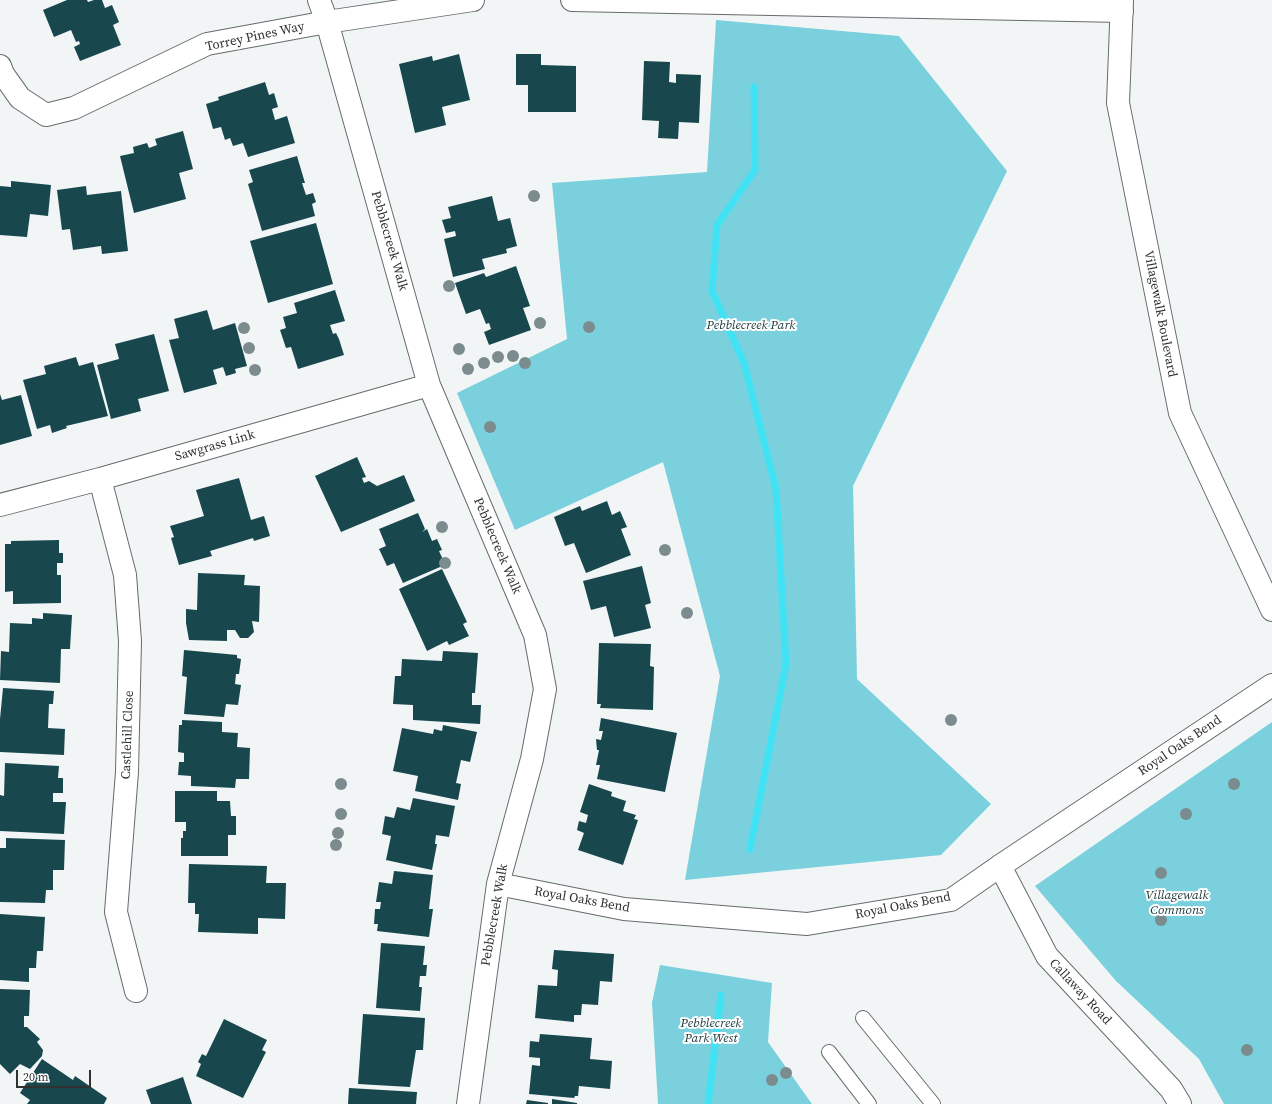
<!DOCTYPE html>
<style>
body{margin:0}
#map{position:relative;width:1272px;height:1104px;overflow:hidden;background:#f1f5f6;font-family:"Source Serif 4",serif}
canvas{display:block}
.scale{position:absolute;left:16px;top:1070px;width:75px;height:18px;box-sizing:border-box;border:2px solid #303232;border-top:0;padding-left:5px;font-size:12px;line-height:14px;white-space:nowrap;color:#303232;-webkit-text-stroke:3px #fff;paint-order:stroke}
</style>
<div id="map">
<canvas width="1272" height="1104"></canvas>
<div class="scale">20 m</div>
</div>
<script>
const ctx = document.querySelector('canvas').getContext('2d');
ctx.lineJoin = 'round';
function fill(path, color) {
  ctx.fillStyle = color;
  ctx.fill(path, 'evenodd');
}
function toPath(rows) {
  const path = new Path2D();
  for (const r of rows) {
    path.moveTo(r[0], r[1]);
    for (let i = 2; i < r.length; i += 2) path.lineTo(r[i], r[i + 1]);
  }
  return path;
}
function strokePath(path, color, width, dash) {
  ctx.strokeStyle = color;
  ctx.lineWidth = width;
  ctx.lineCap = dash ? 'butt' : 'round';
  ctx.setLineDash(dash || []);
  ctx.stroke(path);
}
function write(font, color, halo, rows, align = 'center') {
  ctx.font = font + ' "Source Serif 4",serif';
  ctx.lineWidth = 4;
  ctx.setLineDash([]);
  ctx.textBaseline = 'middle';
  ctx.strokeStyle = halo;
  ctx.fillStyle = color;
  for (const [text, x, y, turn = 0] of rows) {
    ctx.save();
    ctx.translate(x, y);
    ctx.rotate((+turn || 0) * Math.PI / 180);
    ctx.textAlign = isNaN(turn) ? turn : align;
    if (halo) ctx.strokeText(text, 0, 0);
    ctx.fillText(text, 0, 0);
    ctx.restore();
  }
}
fill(toPath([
 [716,20,899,36,1007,171,853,486,857,679,991,804,941,855,685,880,720,676,663,462,515,530,457,393,567,339,552,183,707,172],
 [1272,722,1272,1104,1224,1104,1199,1059,1116,981,1035,886],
 [660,965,772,983,768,1042,812,1104,658,1104,652,1003]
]), '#7ad1dd');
strokePath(toPath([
 [750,849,786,664,776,489,744,363,712,291,717,225,755,170,754,87],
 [708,1104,721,995]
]), '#42e2f5', 7);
fill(toPath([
 [67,0,87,0,88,2,94,0,102,0,105,8,112,5,119,22,113,25,121,45,80,61,74,47,80,44,79,41,76,42,71,30,54,37,43,10],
 [459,54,470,100,442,107,446,125,415,133,399,64,432,56,433,61],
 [516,54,541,54,541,65,576,66,576,112,528,112,528,85,516,85],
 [644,61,670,62,669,82,676,83,676,74,701,75,699,123,679,122,678,139,658,138,659,121,642,120],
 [265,82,269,95,274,93,278,107,272,109,275,120,287,116,295,143,248,157,243,143,233,146,230,138,225,140,221,127,213,129,206,104,219,100,218,97],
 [183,131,193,169,179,173,186,199,134,213,120,156,134,153,133,147,147,143,149,148,157,145,155,139],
 [297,156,305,183,302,183,306,195,313,193,316,202,312,204,315,216,262,231,248,184,253,182,249,170],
 [11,181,51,185,48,216,30,214,27,237,0,235,0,186,11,187],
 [86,186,87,195,121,191,128,251,102,254,101,246,73,250,70,229,62,230,57,190],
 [492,196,498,221,510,218,517,246,506,249,507,253,482,259,485,269,453,277,444,239,456,236,455,231,446,233,442,220,451,218,448,207],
 [316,223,333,284,268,303,250,241],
 [516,266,530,306,523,308,531,330,489,345,484,332,491,329,489,323,486,324,480,309,466,314,455,283,484,273,486,277],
 [335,290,345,321,330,325,333,334,336,333,339,339,344,355,298,369,291,347,286,348,280,330,286,328,283,317,297,313,294,303],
 [207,310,213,330,235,323,247,366,235,369,236,373,226,376,223,367,213,370,217,384,184,393,169,340,179,338,174,319],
 [154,334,169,391,138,399,141,411,111,419,97,365,119,359,115,344],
 [76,357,79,366,93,362,108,416,66,426,67,428,52,433,50,425,37,429,23,380,46,374,44,366],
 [0,394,2,400,21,395,32,436,0,445],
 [357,457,366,477,362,478,364,483,369,481,377,486,404,475,415,501,341,532,315,476],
 [239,478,251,520,264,516,270,536,254,541,253,538,210,551,212,556,179,565,171,538,174,537,170,526,204,516,196,490],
 [607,501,612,515,620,511,627,527,621,529,631,555,586,573,574,543,565,546,554,517,580,506,582,511],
 [418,513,425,529,422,532,427,529,432,541,437,539,442,550,439,551,445,564,440,567,403,583,394,563,387,566,379,549,386,546,379,529],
 [59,540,59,553,63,553,63,563,57,563,57,575,61,575,61,603,13,604,13,591,5,592,5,544,11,544,11,541],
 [642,566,651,603,645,605,651,628,614,637,606,606,591,610,583,581],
 [442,569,467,622,463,624,469,636,449,645,447,641,427,651,399,589],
 [198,573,245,575,244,585,260,586,259,622,252,621,254,632,248,638,240,638,235,630,227,630,227,641,189,640,186,623,186,609,197,610],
 [43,613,72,615,70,649,61,649,60,683,0,680,1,651,9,652,10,623,32,624,32,618,43,619],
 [599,643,651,644,650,666,654,667,653,710,600,708,601,704,597,704],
 [184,650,237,655,237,658,241,659,239,674,236,674,235,684,241,685,238,705,226,704,224,717,184,714,187,677,182,676],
 [443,651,478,653,475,693,472,693,472,705,481,705,480,724,413,720,413,705,393,704,395,676,401,676,402,659,442,661],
 [3,688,54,691,53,704,49,704,48,728,65,729,64,755,0,752,0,719],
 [601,718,677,733,665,792,597,779,600,765,596,765,599,750,597,750,596,739,601,740,603,731,599,731],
 [182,720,222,722,222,732,238,733,237,747,250,748,249,779,236,779,235,788,191,786,191,776,178,775,179,762,184,762,184,753,178,752,179,725,182,725],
 [443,725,477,732,470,762,461,760,456,783,461,784,458,800,415,791,418,776,393,771,402,728,433,734,434,729,442,731],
 [5,763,59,766,58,778,63,778,63,793,53,793,53,802,66,802,64,834,0,831,0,795,4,796],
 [589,784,612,792,611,796,626,801,623,811,636,815,634,819,638,820,623,865,578,850,584,833,577,830,579,821,586,823,588,815,580,812],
 [175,791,217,791,217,801,230,801,231,816,236,816,236,835,228,835,228,856,181,856,181,838,183,838,183,831,186,831,186,822,175,822],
 [413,798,455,806,449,837,436,835,435,844,437,844,432,870,386,860,391,836,382,834,385,816,394,818,397,807,410,810],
 [6,838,65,840,64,870,53,870,53,890,46,890,45,903,0,902,0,848,6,848],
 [189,864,267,866,266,883,286,883,285,919,258,918,258,934,198,932,199,914,195,914,195,903,188,903],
 [394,871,433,875,429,909,433,909,429,937,377,931,378,924,374,924,375,909,380,909,381,902,376,902,379,882,392,884],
 [0,914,45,917,43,951,37,951,36,968,29,968,29,982,0,980],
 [381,943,425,946,423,965,427,965,426,976,420,976,419,987,422,987,420,1011,376,1008],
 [554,950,614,954,612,982,600,981,598,1005,582,1004,581,1015,574,1015,574,1022,535,1018,538,985,557,986,558,970,552,969],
 [0,989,30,990,29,1016,24,1016,24,1027,27,1027,40,1039,37,1042,43,1050,42,1056,30,1069,20,1064,10,1074,0,1064],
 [363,1014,425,1018,423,1050,416,1050,410,1087,358,1084],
 [224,1019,267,1040,262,1050,266,1052,243,1098,196,1076,201,1064,198,1062,202,1054,206,1056],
 [540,1034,592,1038,590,1059,612,1061,610,1089,579,1086,578,1096,575,1096,574,1098,529,1094,532,1065,540,1066,540,1058,529,1057,530,1041,539,1042],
 [42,1059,73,1080,75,1076,107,1098,104,1104,27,1104,30,1100,20,1093],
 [183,1077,192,1104,151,1104,146,1090],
 [349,1088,417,1092,416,1104,348,1104],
 [552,1099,577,1103,577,1104,552,1104],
 [527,1100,548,1103,548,1104,526,1104]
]), '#18484e');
const service = toPath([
 [863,1018,933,1104],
 [829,1052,869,1104]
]);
const minor = toPath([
 [319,0,327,22,429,385,535,635,545,689,532,759,498,884,468,1104],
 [572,0,1122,11],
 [0,66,3,74,20,98,46,115,74,108,207,44,327,22,473,0],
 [100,479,125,575,130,641,127,772,116,912,136,991],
 [0,505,100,479,429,385],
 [498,884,624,909,807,924,951,900,1000,866]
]);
const tertiary = toPath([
 [1122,0,1118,103,1180,413,1272,610],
 [1180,1104,1171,1089,1047,956,1000,866,1272,685]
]);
strokePath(service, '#686b6c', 16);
strokePath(minor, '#686b6c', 24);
strokePath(tertiary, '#686b6c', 24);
strokePath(service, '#fff', 14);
strokePath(minor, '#fff', 22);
strokePath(tertiary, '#fff', 22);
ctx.fillStyle = '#7c8c8e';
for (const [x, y] of [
 [534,196],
 [449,286],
 [540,323],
 [589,327],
 [244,328],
 [249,348],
 [459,349],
 [513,356],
 [498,357],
 [484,363],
 [525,363],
 [468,369],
 [255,370],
 [490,427],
 [442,527],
 [665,550],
 [445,563],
 [687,613],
 [951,720],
 [341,784],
 [1234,784],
 [341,814],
 [1186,814],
 [338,833],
 [336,845],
 [1161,873],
 [1161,920],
 [1247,1050],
 [786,1073],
 [772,1080]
]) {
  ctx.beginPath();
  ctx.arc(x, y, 6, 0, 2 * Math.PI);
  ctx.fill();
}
write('13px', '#303232', '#fff', [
 ["Torrey Pines Way",255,37,-12],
 ["Pebblecreek Walk",389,241,74],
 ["Villagewalk Boulevard",1160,314,79],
 ["Sawgrass Link",215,446,-16],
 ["Pebblecreek Walk",497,546,67],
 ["Castlehill Close",128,735,-88],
 ["Royal Oaks Bend",1180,746,-34],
 ["Royal Oaks Bend",582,900,10],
 ["Royal Oaks Bend",903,906,-11],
 ["Pebblecreek Walk",495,915,-80],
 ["Callaway Road",1080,992,47]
]);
write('italic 13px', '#1c3639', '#fff', [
 ["Pebblecreek Park",751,326],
 ["Villagewalk",1177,896],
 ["Commons",1177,911],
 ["Pebblecreek",711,1024],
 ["Park West",711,1039]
]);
</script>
